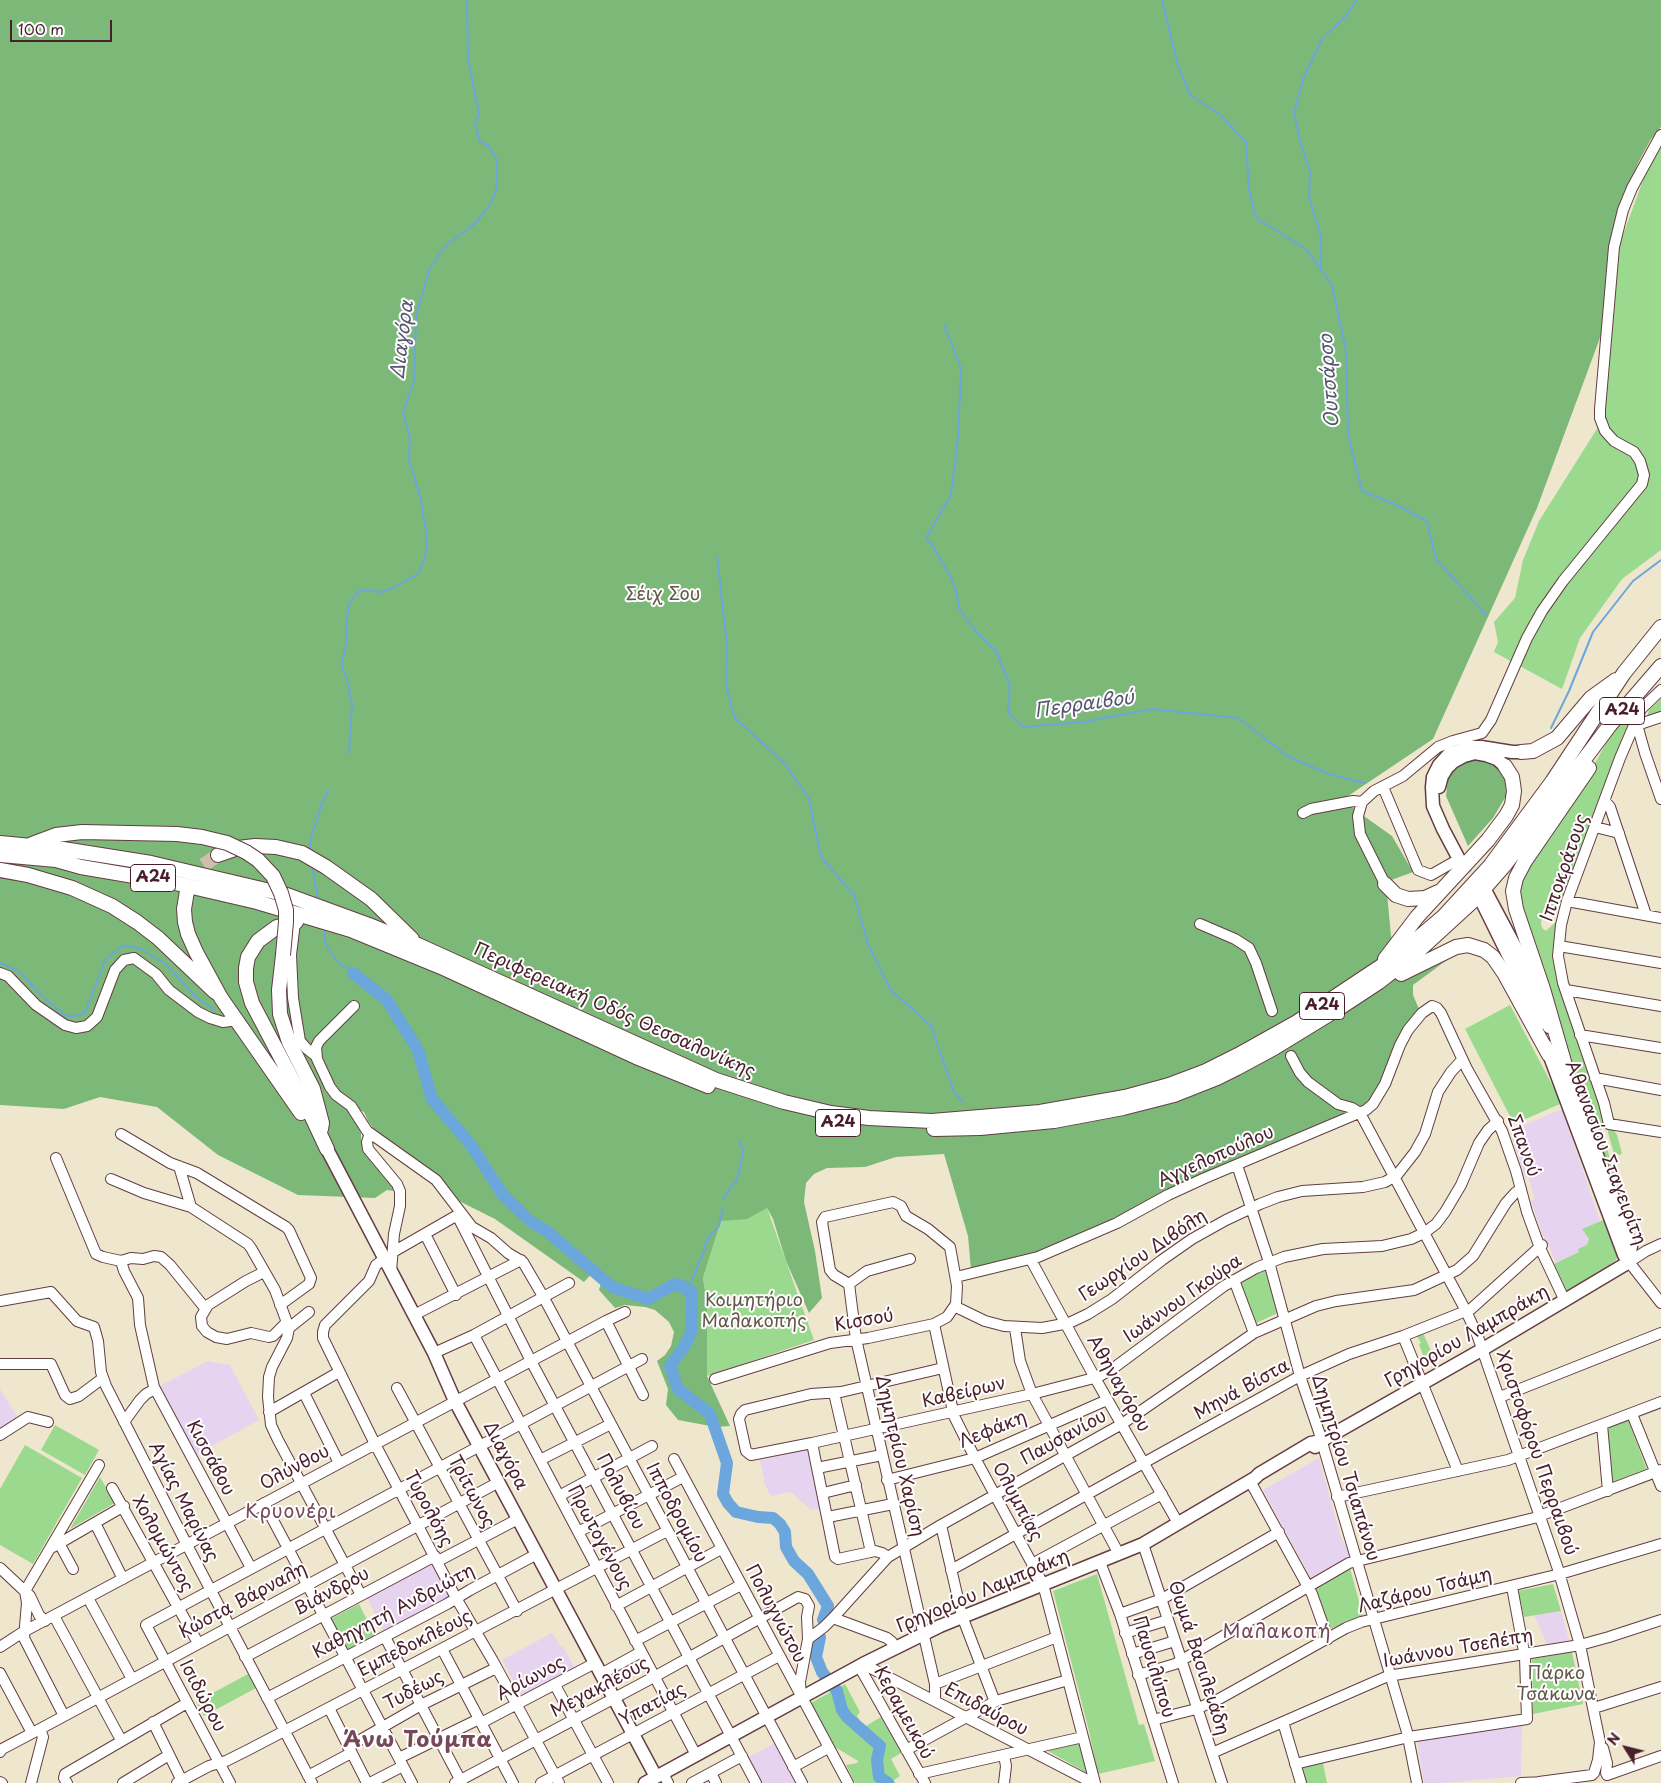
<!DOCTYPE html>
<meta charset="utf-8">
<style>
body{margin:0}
#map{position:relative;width:1661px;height:1783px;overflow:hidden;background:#efe7cd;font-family:"Playpen Sans",sans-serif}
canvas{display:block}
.north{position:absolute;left:1601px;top:1723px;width:50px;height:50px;-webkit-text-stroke:4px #fff;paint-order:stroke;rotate:306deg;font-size:14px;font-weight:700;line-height:20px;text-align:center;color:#4a1f2b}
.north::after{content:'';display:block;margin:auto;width:18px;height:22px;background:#4a1f2b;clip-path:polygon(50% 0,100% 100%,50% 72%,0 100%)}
.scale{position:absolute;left:10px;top:20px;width:102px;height:22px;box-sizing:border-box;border:2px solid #4a1f2b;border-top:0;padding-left:6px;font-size:15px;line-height:18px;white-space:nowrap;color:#4a1f2b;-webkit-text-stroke:4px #fff;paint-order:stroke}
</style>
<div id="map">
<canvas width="1661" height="1783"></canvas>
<div class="north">N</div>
<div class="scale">100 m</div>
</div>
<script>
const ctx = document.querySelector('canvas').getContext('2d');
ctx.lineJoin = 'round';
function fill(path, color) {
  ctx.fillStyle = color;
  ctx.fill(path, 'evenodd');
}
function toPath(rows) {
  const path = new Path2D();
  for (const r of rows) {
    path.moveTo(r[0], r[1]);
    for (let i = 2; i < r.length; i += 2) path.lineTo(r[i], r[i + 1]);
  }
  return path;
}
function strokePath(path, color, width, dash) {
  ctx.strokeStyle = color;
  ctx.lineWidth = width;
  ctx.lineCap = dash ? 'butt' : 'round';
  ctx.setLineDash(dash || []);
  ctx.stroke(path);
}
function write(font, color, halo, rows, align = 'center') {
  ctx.font = font + ' "Playpen Sans",sans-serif';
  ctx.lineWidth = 4;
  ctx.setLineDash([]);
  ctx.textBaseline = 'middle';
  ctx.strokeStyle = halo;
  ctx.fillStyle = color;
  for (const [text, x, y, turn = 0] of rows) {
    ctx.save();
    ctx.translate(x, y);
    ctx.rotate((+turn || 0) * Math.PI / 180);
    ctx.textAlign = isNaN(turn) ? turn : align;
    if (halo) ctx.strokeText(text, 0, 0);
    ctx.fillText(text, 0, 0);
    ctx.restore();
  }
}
fill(toPath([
 [1562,1109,1600,1221,1582,1229,1589,1240,1587,1245,1579,1252,1556,1263,1548,1244,1545,1242,1531,1201,1535,1199,1528,1177,1525,1177,1510,1131],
 [208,1361,230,1365,259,1420,194,1456,158,1387],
 [0,1389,18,1418,0,1430],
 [810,1449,823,1508,811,1510,791,1492,771,1496,765,1485,760,1460],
 [1319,1458,1341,1538,1351,1555,1311,1578,1263,1490],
 [433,1562,451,1596,384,1632,367,1597],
 [1561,1611,1569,1640,1547,1644,1534,1615],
 [552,1633,560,1646,563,1647,575,1668,521,1695,502,1660],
 [1522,1724,1521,1776,1444,1783,1424,1783,1417,1741],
 [775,1743,785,1764,795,1783,758,1783,745,1759]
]), '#e6d3f0');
fill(toPath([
 [1661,146,1661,550,1622,579,1580,638,1562,689,1494,652,1498,642,1494,622,1515,598,1523,560,1539,521,1600,424,1619,246,1643,180],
 [1661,699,1661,713,1647,717,1649,710],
 [1636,700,1641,701,1628,727,1564,897,1560,903,1557,902,1542,918,1541,923,1542,928,1546,931,1560,918,1556,945,1604,1122,1601,1130,1638,1245,1566,1058,1517,906,1517,885,1598,758,1612,732],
 [1510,1005,1557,1094,1560,1104,1514,1124,1465,1029],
 [1612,1127,1617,1135,1622,1153,1620,1155,1614,1153,1610,1140,1607,1128],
 [767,1208,814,1340,707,1376,707,1304,703,1278,721,1221],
 [1608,1218,1618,1255,1616,1260,1600,1273,1567,1291,1554,1264,1579,1252,1578,1249,1587,1245,1589,1239,1582,1229],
 [1265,1270,1278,1313,1256,1323,1240,1284],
 [1423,1333,1436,1362,1434,1363,1423,1355,1419,1344,1421,1343,1417,1336],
 [1628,1420,1647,1470,1611,1483,1606,1428],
 [55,1425,99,1450,85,1475,41,1450],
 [25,1445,82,1478,33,1564,0,1545,0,1489],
 [100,1477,115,1503,70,1529],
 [1350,1568,1363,1616,1330,1629,1315,1589],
 [1097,1574,1139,1725,1144,1724,1155,1761,1098,1774,1089,1731,1053,1591],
 [1553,1584,1561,1611,1524,1617,1518,1591],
 [359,1604,376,1638,347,1652,330,1619],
 [1572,1652,1583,1704,1533,1714,1532,1659],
 [248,1674,256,1688,204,1716,196,1702],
 [845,1684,860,1712,857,1716,863,1726,866,1726,881,1717,901,1753,891,1759,900,1776,894,1780,895,1783,855,1783,846,1765,857,1763,858,1761,833,1746,811,1703],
 [1080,1743,1087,1773,1048,1751],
 [1323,1763,1327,1783,1302,1783,1297,1768]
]), '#9bd98e');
fill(toPath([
 [0,0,1661,0,1661,127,1651,139,1639,161,1620,206,1610,250,1604,327,1537,508,1433,739,1345,798,1354,809,1392,836,1413,872,1386,882,1391,936,1403,976,1450,955,1447,960,1413,985,1413,995,1419,1009,1409,1021,1381,1081,1368,1102,1357,1109,1336,1117,1146,1203,1034,1256,971,1270,968,1236,944,1154,896,1157,865,1167,827,1168,814,1174,806,1183,804,1202,815,1251,822,1298,809,1313,786,1261,773,1219,767,1208,747,1219,721,1221,703,1278,707,1303,707,1376,730,1426,716,1427,678,1420,666,1405,668,1389,657,1361,665,1355,671,1346,674,1332,669,1322,655,1310,645,1307,625,1305,615,1308,599,1290,601,1283,596,1269,584,1282,495,1219,461,1202,375,1131,368,1121,364,1112,357,1109,354,1106,361,1133,361,1140,364,1152,371,1157,373,1164,394,1186,394,1191,387,1190,375,1198,298,1195,218,1155,157,1107,100,1097,64,1109,0,1105],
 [1483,757,1496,763,1505,773,1506,796,1493,818,1468,846,1446,796,1448,778,1457,766,1468,760]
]), '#7cb979');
strokePath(toPath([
 [1162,0,1178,66,1190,95,1221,115,1246,143,1249,189,1256,218,1306,249,1332,285,1346,351,1348,435,1362,491,1399,506,1427,521,1436,559,1486,615],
 [1321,270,1321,237,1309,197,1310,172,1300,141,1294,113,1304,77,1322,39,1346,16,1357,0],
 [944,325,961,368,958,439,951,495,926,538,933,546,952,580,957,594,959,609,973,628,996,651,1010,685,1008,713,1024,727,1083,722,1152,709,1238,718,1289,757,1332,775,1364,783],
 [717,556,727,646,726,684,734,717,786,765,809,799,821,857,854,895,868,944,890,989,931,1026,954,1092,962,1101],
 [1551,728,1569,691,1593,632,1633,581,1661,560],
 [349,753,352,704,347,679,341,664,346,645,346,624,349,603,360,590,381,592,395,587,419,573,426,554,426,532,421,500,409,460,410,438,403,413,414,381,416,315,430,268,445,246,471,227,480,218,492,201,497,186,497,160,488,145,480,142,475,125,479,114,468,59,467,0],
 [310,851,310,840,323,801,328,791],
 [312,865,318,900],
 [325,929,325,942,329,950,338,962,353,973],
 [0,963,20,972,43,997,62,1013,69,1016,74,1016,81,1015,86,1010,106,959,122,946,129,946,141,949,167,965,198,999,215,1010],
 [724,1200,724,1196,736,1181,739,1173,743,1150,739,1141],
 [687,1291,704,1251,707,1239,719,1226,723,1208]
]), '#6ba6dc', 2);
strokePath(toPath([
 [353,973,387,1000,418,1050,432,1099,471,1145,503,1195,530,1221,548,1232,612,1287,648,1299,675,1284,684,1287,687,1291,692,1292,691,1333,684,1347,670,1366,678,1389,710,1414,727,1463,723,1494,728,1503,736,1512,758,1517,773,1518,780,1524,785,1532,786,1547,794,1561,808,1574,828,1606,823,1620],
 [820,1637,816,1657,822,1672,837,1691,842,1710,847,1717,880,1746,877,1760,879,1777,888,1783]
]), '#6ba6dc', 12);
strokePath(toPath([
 [1461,863,1477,894]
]), '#cebfad', 12, [12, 6]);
strokePath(toPath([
 [191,882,202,866,218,855]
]), '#cebfad', 14, [14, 7]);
const minor = toPath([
 [1661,690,1641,709,1620,758,1567,901,1561,925,1558,956,1563,983,1604,1103,1609,1124,1661,1132],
 [1636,721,1645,753,1661,799],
 [1637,725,1661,717],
 [1383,787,1418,870,1431,875,1452,863,1461,863],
 [1605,801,1610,807,1646,915],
 [1362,802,1358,816,1360,834,1385,884],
 [1303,813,1311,809,1353,801,1362,802,1374,791,1403,776,1438,747,1453,741,1482,733,1491,720,1527,638,1542,611,1563,581,1642,484,1644,475,1640,461,1634,452,1614,441,1605,431,1600,418,1600,409,1614,247,1623,210,1632,188,1661,135],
 [1595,827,1619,833],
 [1567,901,1661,918],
 [295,922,291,955,293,998,300,1041,306,1048,316,1056],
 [1200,924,1235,939,1249,948,1256,963,1272,1011],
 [1559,946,1661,963],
 [0,973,8,976,36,1005,65,1025,76,1028,87,1026,97,1017,115,970,124,960,134,958,156,974,169,990,198,1012,210,1018,223,1022,237,1020],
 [1566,990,1661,1006],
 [354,1006,319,1041,316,1047,317,1059,330,1087,336,1095,351,1106,367,1131,436,1180,472,1227,491,1238,508,1253,523,1262,544,1298,802,1783],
 [1580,1035,1661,1048],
 [1291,1056,1300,1073,1308,1082,1338,1104,1352,1108,1360,1113,1466,1311,1478,1337,1558,1569,1580,1645,1600,1742,1598,1760,1594,1773],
 [1595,1078,1661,1090],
 [370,1133,367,1142,368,1149,397,1184,400,1191,400,1206,394,1234,391,1272],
 [121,1134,170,1163,197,1173,286,1227,289,1230,311,1278,309,1284,280,1305],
 [56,1158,96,1254,103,1257,121,1261,131,1258,143,1259,154,1256,161,1257,170,1265,205,1308],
 [1237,1165,1269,1262,1300,1376,1319,1432,1407,1732,1417,1783],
 [179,1166,191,1207],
 [111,1179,144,1193,191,1207,248,1244,251,1248,275,1290,289,1328,287,1338,272,1367,269,1377,268,1397,271,1425,278,1440,361,1595],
 [459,1219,531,1361,756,1783],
 [425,1234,456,1295],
 [1661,1244,1646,1251,1629,1262,1661,1303],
 [393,1252,461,1213],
 [384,1259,376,1265,369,1281,325,1325,323,1332,323,1338,375,1444,456,1598,493,1661,559,1783],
 [910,1259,867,1271,849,1284,856,1339,935,1684,935,1701],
 [1031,1260,1095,1378,1178,1523],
 [121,1261,124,1271,138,1298,140,1325,154,1387,251,1568],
 [264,1272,246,1281,208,1305,201,1317,202,1326,207,1332,216,1337,227,1339,251,1333,269,1337,273,1336,287,1322],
 [956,1277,1038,1257,1117,1223,1168,1195,1205,1178,1366,1110,1373,1104,1385,1084,1400,1045,1408,1030,1422,1013,1432,1006,1437,1008,1441,1013,1467,1069,1502,1131,1516,1171,1527,1212,1540,1248,1565,1301],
 [1234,1280,1254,1333],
 [0,1301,51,1292,77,1321,94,1327,98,1341,101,1372,106,1386,187,1545,312,1783],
 [956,1307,985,1321,1004,1326,1042,1328,1069,1323,1088,1314,1112,1299,1162,1260,1192,1239,1226,1220,1260,1204,1278,1197,1302,1191,1363,1187,1385,1182,1397,1175,1415,1152,1425,1134,1438,1092,1451,1072,1462,1060],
 [625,1312,606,1321,643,1395],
 [414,1315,521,1260],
 [934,1324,954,1416,975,1458,1043,1584,1095,1783],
 [289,1328,309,1312],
 [1015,1328,1020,1361,1032,1394,1119,1554],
 [474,1335,696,1755],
 [1403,1336,1458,1471],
 [434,1353,474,1335,569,1283],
 [0,1364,51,1364,65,1395,70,1399,79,1396,103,1378],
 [943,1368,841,1392,811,1394,745,1410,741,1414,739,1419,746,1451,751,1455,812,1443,1032,1394,1098,1377,1115,1367,1224,1286,1256,1268,1284,1257,1323,1249,1382,1246,1411,1239,1424,1233,1436,1224,1445,1212,1461,1185,1479,1143,1488,1130,1498,1121],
 [715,1379,830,1343,868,1338,934,1324,947,1317,956,1304,957,1286,950,1247,928,1229,906,1216,901,1206,893,1202,825,1217,822,1222,830,1270,834,1275,849,1284],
 [397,1388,517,1611],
 [304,1393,339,1463],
 [834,1393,871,1552],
 [1500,1397,1661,1333],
 [269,1412,339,1372],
 [1632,1414,1661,1486],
 [124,1422,140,1400,146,1394,155,1389],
 [1602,1425,1608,1491],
 [0,1435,28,1417,48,1422],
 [812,1443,835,1557,838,1559,875,1551,882,1553,888,1557],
 [674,1459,848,1783],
 [540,1460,611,1424],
 [817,1468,882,1455],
 [887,1480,975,1458,1107,1400],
 [1250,1481,1312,1594,1328,1639],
 [112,1488,198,1643],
 [823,1493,856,1485],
 [559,1496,652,1446],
 [1337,1497,1508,1460,1661,1402],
 [264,1503,412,1783],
 [828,1517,893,1504],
 [95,1523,123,1579],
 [941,1525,962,1616,995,1702],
 [578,1532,683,1477],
 [59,1543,73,1569],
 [1143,1544,1222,1783],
 [53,1547,124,1506],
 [438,1561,518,1519],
 [1100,1562,1120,1614,1173,1783],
 [1032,1564,1162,1494],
 [0,1568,30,1596,39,1615,45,1621],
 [951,1570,1300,1376,1349,1354,1403,1336,1471,1309,1542,1245],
 [25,1591,99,1465],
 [25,1591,27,1603,24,1638,64,1716],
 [88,1598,132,1679],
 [616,1606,721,1549],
 [1120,1614,1162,1599,1279,1532],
 [54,1616,121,1740],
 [833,1618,887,1638,892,1642,895,1648],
 [1125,1633,1168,1620],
 [385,1637,462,1783],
 [808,1639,824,1627,833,1618,888,1557,941,1525,1122,1424,1254,1333,1316,1306,1336,1301,1414,1290,1457,1270,1473,1256,1506,1203,1515,1193,1521,1189],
 [635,1641,741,1585],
 [0,1647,23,1632,606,1321],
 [442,1649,513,1783],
 [1132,1654,1175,1641],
 [245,1657,435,1556],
 [863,1664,1093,1783],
 [859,1666,925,1783],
 [0,1673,32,1733],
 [601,1674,641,1652],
 [1138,1675,1175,1664,1349,1563,1534,1518,1661,1470],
 [935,1684,1057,1637],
 [555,1685,608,1783],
 [267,1698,447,1604,470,1590,537,1554],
 [329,1708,367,1783],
 [1594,1708,1661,1687],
 [1153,1720,1196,1709,1219,1699,1346,1628,1361,1622,1560,1574,1661,1544],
 [153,1722,183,1783],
 [1283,1722,1301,1783],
 [481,1723,595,1663],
 [348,1747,421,1705,496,1668],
 [1603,1748,1607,1763,1606,1773],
 [906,1750,996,1701,1068,1680],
 [0,1752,2,1749,40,1729,499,1482],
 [1212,1753,1388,1676,1580,1645,1609,1637,1661,1620],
 [399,1758,479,1719],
 [1295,1764,1409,1737,1527,1719,1525,1657,1512,1587],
 [793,1767,828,1748],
 [663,1773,668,1783],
 [711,1773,716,1783],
 [919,1774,1083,1737],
 [1607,1775,1661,1756],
 [308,1776,351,1753],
 [0,1782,2,1783],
 [1539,1782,1592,1775],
 [31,1783,43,1737,40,1729],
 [67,1783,64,1778,65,1774,187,1703],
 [123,1783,169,1755],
 [177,1783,209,1766,226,1761,248,1750,667,1531],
 [230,1783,146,1625,642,1359],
 [370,1783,403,1766],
 [455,1783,654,1677,798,1597,805,1599,809,1606,807,1617,808,1639,800,1682,801,1698],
 [541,1783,779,1656],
 [692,1783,742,1756],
 [1004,1783,1006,1766,1004,1755],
 [1521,1783,1545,1782]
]);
const major = toPath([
 [1439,787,1442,776,1447,768,1453,762,1464,756,1475,753,1486,755,1497,759,1505,766],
 [1461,863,1443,829,1433,806,1432,787,1433,777,1439,765,1449,754,1469,747,1481,747,1512,752,1521,752],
 [1486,892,1518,952,1549,1027],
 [1480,898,1517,973,1538,1025],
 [1546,1046,1624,1255,1629,1262],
 [1565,1069,1631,1246,1629,1262],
 [327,1149,434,1353,455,1401,656,1777],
 [1315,1447,1321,1441,1483,1349,1629,1262],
 [645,1783,863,1664,940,1626,1143,1544,1255,1478,1259,1474,1311,1443,1321,1441]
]);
const highway = toPath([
 [1521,752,1533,751,1557,738,1591,698,1616,680],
 [0,843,63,849,151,863,287,895,369,925,418,945,716,1080,784,1102,831,1113,869,1118,889,1119,932,1121,1040,1112,1125,1097,1169,1085,1206,1071,1238,1055,1297,1022,1398,955,1444,916,1490,866,1552,782,1624,673,1661,627],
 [32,844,56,835,82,832,177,834,202,837],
 [0,855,56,860,81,867,175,883,257,902,351,930,441,967,636,1057,708,1086],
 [218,855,238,848,255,846,276,847,302,853,326,867,371,899,412,939],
 [0,870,28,875,72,888,112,906,137,922,158,938,215,992],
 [1385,884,1396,895,1408,899,1425,898,1438,892],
 [187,891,184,909,185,922,188,934,196,952,221,998,301,1113],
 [296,922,277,927,258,941,248,957,246,968,246,982,252,1003,312,1117,327,1149],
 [283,955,279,990,280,1014,289,1042,313,1089,322,1123,321,1129],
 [1385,959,1417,917,1488,840,1506,816,1512,805,1514,791,1512,777,1505,766],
 [1401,974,1456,947,1468,945,1484,950,1493,957,1504,973,1549,1055],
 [1569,1079,1543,989,1516,909,1513,891,1516,878,1525,861,1589,768],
 [934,1129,980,1128,1054,1121,1123,1108,1174,1095,1217,1078,1237,1068,1274,1048,1341,1007,1379,982,1416,953,1475,899,1504,866,1610,725,1661,666]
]);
strokePath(minor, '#633d43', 12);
strokePath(major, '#633d43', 15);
strokePath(highway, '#633d43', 16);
strokePath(minor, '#fff', 10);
strokePath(major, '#fff', 12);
strokePath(highway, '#fff', 14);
const highwayBridge = toPath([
 [202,837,227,843,246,852,258,860,273,876,281,893,286,910,286,922,283,955]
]);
strokePath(highwayBridge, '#633d43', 16, []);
strokePath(highwayBridge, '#fff', 14);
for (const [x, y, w] of [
 [1622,711,45],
 [153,878,45],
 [1322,1006,45],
 [838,1123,45]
]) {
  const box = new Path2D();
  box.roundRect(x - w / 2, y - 13.5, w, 27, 4);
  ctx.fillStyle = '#fff';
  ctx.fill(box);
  strokePath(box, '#4a1f2b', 1);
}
write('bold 16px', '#4a1f2b', null, [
 ["Α24",1622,711],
 ["Α24",153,878],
 ["Α24",1322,1006],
 ["Α24",838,1123]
]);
write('18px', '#625749', '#fff', [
 ["Σέιχ Σου",663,595],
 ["Κοιμητήριο",754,1301],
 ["Μαλακοπής",754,1322],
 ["Πάρκο",1556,1674],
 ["Τσάκωνα",1556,1695]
]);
write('18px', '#4a1f2b', '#fff', [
 ["Ιπποκράτους",1565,868,-71],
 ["Περιφερειακή Οδός Θεσσαλονίκης",614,1011,24],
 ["Σπανού",1523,1146,70],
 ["Αθανασίου Σταγειρίτη",1605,1153,69],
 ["Αγγελοπούλου",1216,1157,-24],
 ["Γεωργίου Διβόλη",1143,1256,-34],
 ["Ιωάννου Γκούρα",1183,1299,-35],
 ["Κισσού",864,1321,-10],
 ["Γρηγορίου Λαμπράκη",1467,1337,-30],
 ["Αθηναγόρου",1118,1384,60],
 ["Μηνά Βίστα",1242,1390,-29],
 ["Καβείρων",964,1393,-13],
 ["Λεφάκη",993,1430,-22],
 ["Παυσανίου",1064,1438,-29],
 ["Χριστοφόρου Περραιβού",1536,1453,71],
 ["Διαγόρα",505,1456,62],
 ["Δημητρίου Χαρίση",899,1456,77],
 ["Κισσάβου",210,1458,62],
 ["Ολύνθου",295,1468,-28],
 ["Δημητρίου Τσιαπάνου",1345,1468,73],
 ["Τρίτωνος",471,1492,62],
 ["Πολυβίου",620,1492,62],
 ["Αγίας Μαρίνας",183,1502,63],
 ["Ολυμπίας",1017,1502,62],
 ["Τυρολόης",428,1509,62],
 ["Ιπποδρομίου",676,1513,62],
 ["Πρωτογένους",599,1538,62],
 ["Χολομώντος",162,1544,61],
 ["Λαζάρου Τσάμη",1425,1591,-14],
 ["Βιάνδρου",332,1592,-28],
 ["Γρηγορίου Λαμπράκη",983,1592,-23],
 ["Κώστα Βάρναλη",243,1601,-28],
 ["Καθηγητή Ανδριώτη",394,1612,-28],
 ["Πολυγνώτου",775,1614,62],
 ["Εμπεδοκλέους",415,1644,-27],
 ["Ιωάννου Τσελέπη",1458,1649,-10],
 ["Θωμά Βασιλειάδη",1198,1658,72],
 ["Παυσιλύπου",1153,1667,73],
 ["Αρίωνος",531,1679,-28],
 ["Μεγακλέους",600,1688,-28],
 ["Τυδέως",414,1691,-28],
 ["Ισιδώρου",202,1696,62],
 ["Υπατίας",653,1705,-28],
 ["Επιδαύρου",986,1710,28],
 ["Κεραμεικού",903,1713,61]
]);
write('italic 19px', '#575572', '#fff', [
 ["Διαγόρα",403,340,-83],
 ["Ουτσάρσο",1330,381,-94],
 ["Περραιβού",1084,705,-8]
]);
ctx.letterSpacing = '1px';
write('19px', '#774859', '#fff', [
 ["Κρυονέρι",291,1513],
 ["Μαλακοπή",1277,1633]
]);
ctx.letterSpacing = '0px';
ctx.letterSpacing = '1px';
write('bold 22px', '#774859', '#fff', [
 ["Άνω Τούμπα",418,1741]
]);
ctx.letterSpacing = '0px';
</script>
